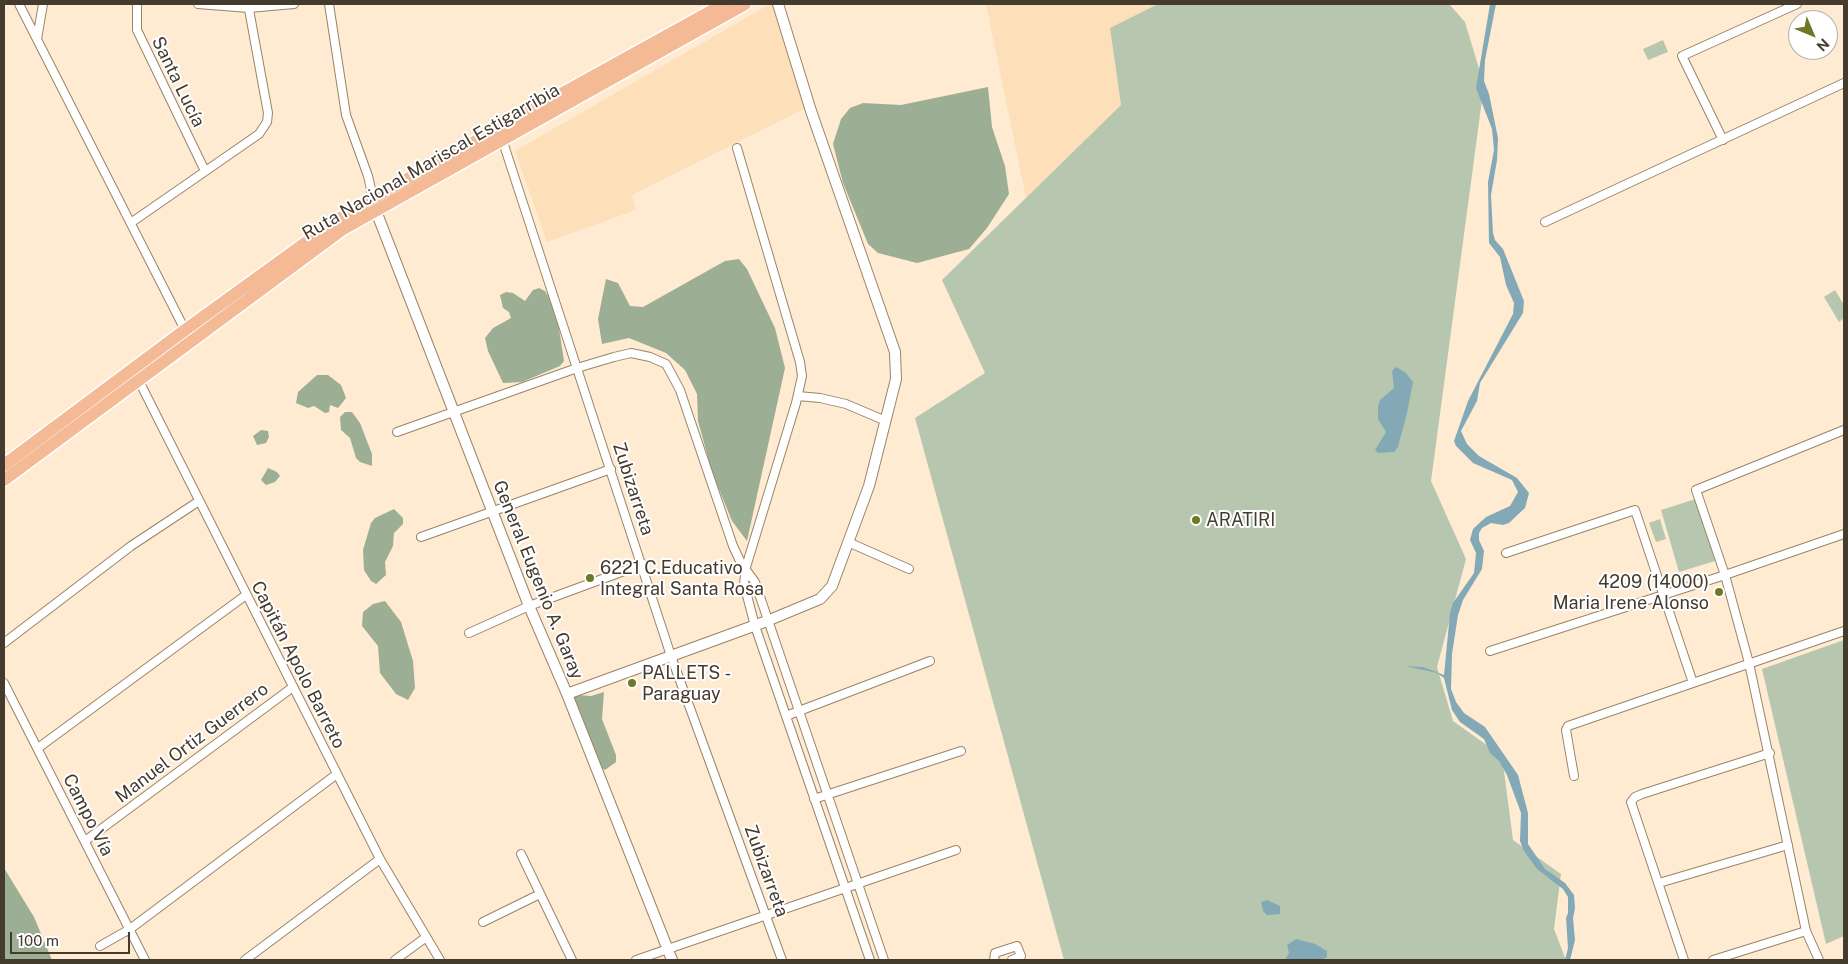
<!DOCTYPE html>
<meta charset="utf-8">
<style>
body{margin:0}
#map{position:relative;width:1848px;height:964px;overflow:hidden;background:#feebd2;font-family:"Public Sans",sans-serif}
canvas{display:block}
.frame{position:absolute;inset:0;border:5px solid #443a2e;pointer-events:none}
.north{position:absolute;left:1788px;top:10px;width:50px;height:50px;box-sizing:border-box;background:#fff;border:1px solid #b4b0ab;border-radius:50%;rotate:135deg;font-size:14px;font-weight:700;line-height:20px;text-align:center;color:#443a2e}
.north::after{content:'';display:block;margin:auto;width:18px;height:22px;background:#6d7925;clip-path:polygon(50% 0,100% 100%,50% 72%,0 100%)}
.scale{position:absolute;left:10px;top:932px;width:120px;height:22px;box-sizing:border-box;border:2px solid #443a2e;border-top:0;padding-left:6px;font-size:15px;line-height:18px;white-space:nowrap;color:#443a2e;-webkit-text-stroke:4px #fff;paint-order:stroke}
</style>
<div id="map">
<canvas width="1848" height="964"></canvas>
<div class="frame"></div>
<div class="north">N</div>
<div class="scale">100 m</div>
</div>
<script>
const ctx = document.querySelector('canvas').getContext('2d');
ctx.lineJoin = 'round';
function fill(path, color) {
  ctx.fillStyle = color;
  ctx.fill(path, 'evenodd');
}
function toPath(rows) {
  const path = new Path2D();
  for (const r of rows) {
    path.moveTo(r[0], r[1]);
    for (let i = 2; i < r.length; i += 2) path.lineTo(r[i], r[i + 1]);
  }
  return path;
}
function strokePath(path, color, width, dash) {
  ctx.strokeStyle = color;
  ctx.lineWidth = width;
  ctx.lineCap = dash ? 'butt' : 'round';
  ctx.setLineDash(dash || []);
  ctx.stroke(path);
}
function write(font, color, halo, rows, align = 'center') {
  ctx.font = font + ' "Public Sans",sans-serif';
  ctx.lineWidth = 4;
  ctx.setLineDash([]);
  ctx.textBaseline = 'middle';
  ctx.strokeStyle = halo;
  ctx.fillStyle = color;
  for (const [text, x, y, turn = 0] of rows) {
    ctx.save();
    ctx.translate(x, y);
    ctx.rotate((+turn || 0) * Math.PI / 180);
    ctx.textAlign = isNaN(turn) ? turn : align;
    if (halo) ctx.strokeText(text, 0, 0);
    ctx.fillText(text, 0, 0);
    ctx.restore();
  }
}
fill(toPath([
 [770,4,775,4,810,106,632,195,636,210,547,242,515,151],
 [986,4,1158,4,1110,28,1121,105,1026,198]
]), '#fddfb9');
fill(toPath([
 [1158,4,1449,4,1465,22,1484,85,1431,481,1466,559,1437,667,1453,721,1502,756,1513,840,1561,874,1554,929,1566,960,1064,960,915,418,985,373,942,280,1121,105,1110,28],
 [1663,40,1668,52,1648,60,1643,49],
 [1835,290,1844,305,1844,318,1839,322,1824,297],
 [1696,499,1715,561,1679,572,1661,510],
 [1660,519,1666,539,1656,542,1649,523],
 [1844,640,1844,936,1826,944,1762,669]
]), '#b7c7af');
fill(toPath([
 [988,87,992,127,1005,166,1009,194,987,228,969,249,917,263,878,253,868,244,843,183,833,144,841,119,850,108,863,103,901,105],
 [739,259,747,269,775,328,785,368,747,541,732,521,712,472,698,421,697,394,685,370,666,353,629,338,602,344,598,319,606,279,618,283,630,306,643,307,725,261],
 [539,288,545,291,556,309,564,361,560,366,522,382,503,383,488,351,485,338,493,328,511,318,509,312,503,308,500,295,506,292,513,293,525,301,533,290],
 [317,375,328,375,341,385,346,398,338,408,330,405,329,412,325,413,314,406,308,408,296,403,298,392],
 [345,412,352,412,360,423,372,454,372,466,360,462,356,458,350,438,341,430,340,417],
 [261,430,268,431,269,437,266,443,257,445,253,436],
 [268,468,277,472,280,476,275,482,266,485,261,480],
 [394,509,403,518,403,524,394,533,393,546,385,562,386,575,376,584,371,581,364,570,363,550,371,523,375,518],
 [385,601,401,622,413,661,415,688,408,700,396,694,380,673,378,646,362,626,363,612,373,604],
 [604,692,602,719,616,755,616,762,605,770,599,766,593,747,576,720,568,714,572,699,578,695,591,696],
 [4,868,34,917,52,960,4,960]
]), '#9caf94');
fill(toPath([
 [1490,4,1496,4,1485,60,1484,81,1489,94,1498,138,1497,160,1491,195,1493,233,1495,240,1503,249,1524,301,1523,313,1480,383,1477,401,1461,431,1467,444,1479,456,1517,478,1529,493,1525,508,1509,523,1503,525,1491,523,1482,528,1479,533,1479,540,1484,551,1482,569,1463,600,1458,615,1452,654,1451,689,1456,702,1464,713,1485,727,1518,775,1528,813,1528,844,1545,869,1565,883,1574,895,1575,908,1573,918,1575,940,1570,960,1565,960,1568,948,1566,918,1568,913,1568,897,1563,889,1537,869,1524,851,1520,841,1521,813,1507,775,1499,761,1490,753,1484,739,1460,722,1452,710,1444,678,1437,673,1405,666,1423,667,1444,675,1450,613,1453,603,1474,573,1476,553,1470,540,1473,529,1486,517,1510,506,1518,492,1512,480,1473,463,1456,446,1454,441,1468,401,1513,314,1514,303,1506,285,1500,257,1489,243,1488,182,1494,150,1492,129,1476,88],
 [1396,367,1405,372,1413,382,1407,413,1398,447,1394,452,1378,453,1375,450,1386,432,1378,419,1378,407,1380,400,1394,388,1392,371],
 [1267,900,1280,906,1280,914,1267,915,1263,911,1261,902],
 [1296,939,1315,944,1327,951,1327,957,1322,960,1285,960,1289,953,1287,945]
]), '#84a9b6');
const minor = toPath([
 [19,4,185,330],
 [137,4,137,30,205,171],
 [198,4,249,8,294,4],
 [329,4,346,115,368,176,373,198],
 [37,39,43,4],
 [502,139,671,656,782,960],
 [1723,140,1682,56,1797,4],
 [737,148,800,362,802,376,796,403,746,567,744,584,755,626,870,960],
 [132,222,259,134,267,122,268,113,248,4],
 [1545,222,1844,83],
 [138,379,380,859,440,960],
 [798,396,820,398,846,404,886,421],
 [397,432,577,368,614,357,631,353,650,357,666,364,680,390,733,546,741,563,755,582,884,960],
 [421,537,611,469],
 [848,542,909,569],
 [1506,553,1635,510,1693,683],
 [469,633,529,606,643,564],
 [4,643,131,546,199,501],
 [1490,651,1725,575,1844,534],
 [4,683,145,960],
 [786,716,930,661],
 [38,748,246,595],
 [1574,776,1566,730,1568,726,1844,631],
 [814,799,961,751],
 [85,841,293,687],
 [521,854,572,960],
 [1659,883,1788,845],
 [483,922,540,894],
 [100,946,130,929,337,774],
 [245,960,380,859],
 [395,960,425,938],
 [636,960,956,850],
 [994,960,995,953,1017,946,1021,956,1012,960],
 [1684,960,1631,802,1635,797,1642,794,1770,753],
 [1713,960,1806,931],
 [1819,960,1806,931,1749,663,1725,575,1696,490,1844,430]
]);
const tertiary = toPath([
 [376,211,529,606,567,694,672,960],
 [567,694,767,621,820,599,832,586,869,486,896,379,895,352,811,111,778,4]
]);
const trunk = toPath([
 [4,465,185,330,337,220,373,198,724,4],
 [4,480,343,229,745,4]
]);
strokePath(minor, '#9a8467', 10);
strokePath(tertiary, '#9a8467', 12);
strokePath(trunk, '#fff', 15);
strokePath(minor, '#fff', 8);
strokePath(tertiary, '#fff', 10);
strokePath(trunk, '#f4ba96', 12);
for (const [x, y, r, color] of [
 [1196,520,5,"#6d7925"],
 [590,578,5,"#6d7925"],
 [1719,592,5,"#6d7925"],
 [632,683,5,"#6d7925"]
]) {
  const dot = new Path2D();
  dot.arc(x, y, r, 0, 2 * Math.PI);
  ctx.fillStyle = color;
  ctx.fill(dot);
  strokePath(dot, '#fff', 2);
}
write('18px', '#443a2e', '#fff', [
 ["Santa Lucía",178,82,64],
 ["Ruta Nacional Mariscal Estigarribia",431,162,-30],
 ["Zubizarreta",633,489,72],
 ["General Eugenio A. Garay",538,580,68],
 ["Capitán Apolo Barreto",298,665,63],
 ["Manuel Ortiz Guerrero",192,743,-37],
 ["Campo Vía",88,815,63],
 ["Zubizarreta",766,871,70]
]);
write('18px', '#443a2e', '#fff', [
 ["ARATIRI",1206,520],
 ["6221 C.Educativo",600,568],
 ["Integral Santa Rosa",600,589],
 ["4209 (14000)",1709,582,"right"],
 ["Maria Irene Alonso",1709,603,"right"],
 ["PALLETS -",642,673],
 ["Paraguay",642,694]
], 'left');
</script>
